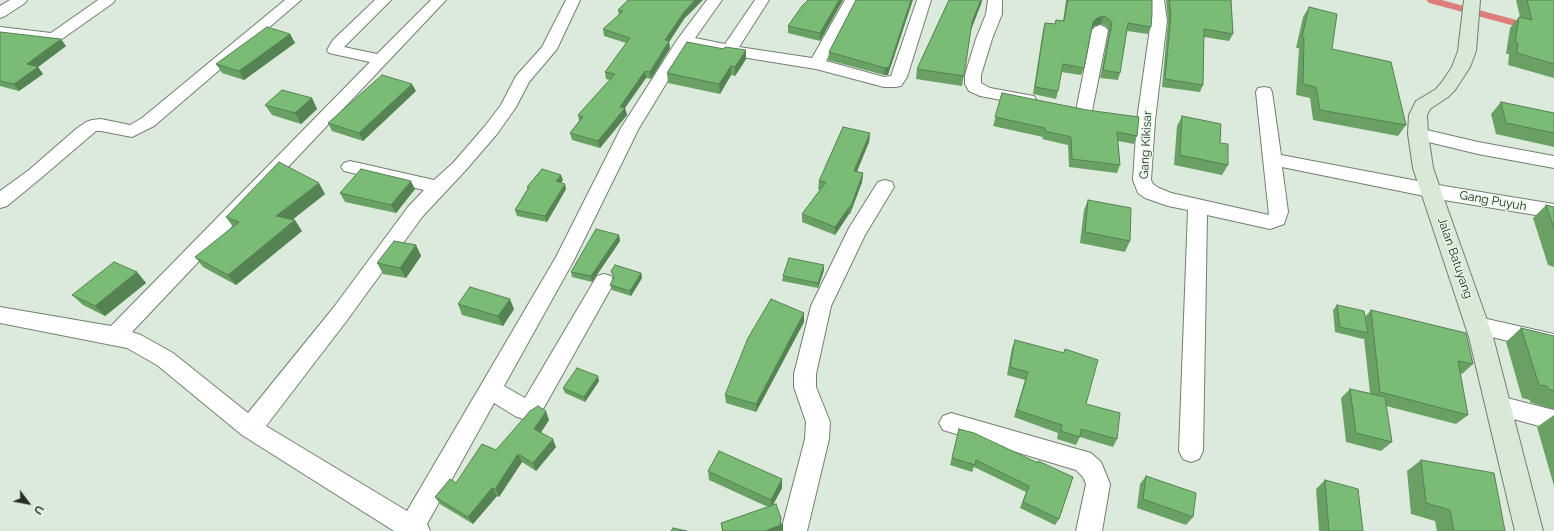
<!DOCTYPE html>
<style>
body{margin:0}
#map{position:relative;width:1554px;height:531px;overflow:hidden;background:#dceadb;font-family:Raleway,sans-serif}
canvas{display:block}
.north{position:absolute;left:8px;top:483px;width:40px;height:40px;-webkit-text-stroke:3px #e9f8e8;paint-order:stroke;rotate:122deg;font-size:11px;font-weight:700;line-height:16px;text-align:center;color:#262c26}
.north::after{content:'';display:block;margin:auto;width:14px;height:18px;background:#262c26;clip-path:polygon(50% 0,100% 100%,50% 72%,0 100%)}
</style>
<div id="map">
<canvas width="1554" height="531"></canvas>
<div class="north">U</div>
</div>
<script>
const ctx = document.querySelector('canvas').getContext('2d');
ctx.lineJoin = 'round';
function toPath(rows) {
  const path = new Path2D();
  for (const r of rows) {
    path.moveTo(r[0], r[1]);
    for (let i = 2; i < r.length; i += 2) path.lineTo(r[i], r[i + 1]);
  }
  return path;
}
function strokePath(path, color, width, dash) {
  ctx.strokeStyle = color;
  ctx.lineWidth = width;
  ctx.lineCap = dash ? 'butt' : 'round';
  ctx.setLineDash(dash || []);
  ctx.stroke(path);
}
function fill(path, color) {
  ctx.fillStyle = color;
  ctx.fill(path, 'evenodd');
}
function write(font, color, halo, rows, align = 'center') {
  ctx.font = font + ' Raleway,sans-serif';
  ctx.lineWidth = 3;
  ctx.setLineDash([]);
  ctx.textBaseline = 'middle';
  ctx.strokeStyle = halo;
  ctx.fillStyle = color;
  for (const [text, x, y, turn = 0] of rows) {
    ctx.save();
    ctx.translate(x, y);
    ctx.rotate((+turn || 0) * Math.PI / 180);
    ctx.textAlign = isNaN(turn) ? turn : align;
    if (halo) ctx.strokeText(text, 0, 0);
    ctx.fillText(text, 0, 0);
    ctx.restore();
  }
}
strokePath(toPath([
 [1430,0,1523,25]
]), '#dd7e7d', 6);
const street = toPath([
 [10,0,27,0,25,3,5,16,0,18,0,6,10,0],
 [98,0,115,0,113,3,59,41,54,43,0,37,0,27,51,33,98,0],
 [285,0,301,0,154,126,132,137,101,131,96,131,41,178,7,206,0,208,0,191,29,170,76,129,86,122,92,120,101,119,130,125,142,118,285,0],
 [375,0,391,0,344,47,377,54,431,0,446,0,132,332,141,335,173,353,248,413,334,307,408,207,424,190,344,171,341,167,344,163,350,161,434,180,453,163,485,126,501,105,516,76,542,47,566,0,580,0,557,49,529,82,516,107,497,134,465,171,422,217,348,319,266,426,407,511,556,257,621,128,677,40,707,0,722,0,695,38,725,44,755,0,769,0,739,47,812,58,845,0,859,0,826,61,884,77,891,76,917,0,931,0,907,77,901,86,895,87,884,87,816,69,729,55,689,46,639,128,574,260,504,386,525,398,597,276,604,274,611,276,614,282,611,288,542,411,537,416,529,419,523,419,515,416,494,403,427,524,430,531,394,531,242,435,157,365,127,348,0,323,0,307,111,326,370,62,329,53,327,50,333,40,375,0],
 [988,0,1002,0,1002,14,992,39,981,75,981,83,990,88,1034,96,1036,100,1034,104,1028,105,980,96,969,91,965,84,965,75,976,39,986,14,988,0],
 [1150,0,1164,0,1167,21,1155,120,1151,180,1153,184,1159,188,1171,193,1269,215,1256,92,1258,88,1264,87,1270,88,1272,92,1281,155,1444,186,1554,204,1554,218,1444,200,1282,167,1288,212,1284,224,1270,229,1207,215,1203,451,1199,459,1191,462,1183,459,1179,451,1188,210,1168,206,1145,198,1138,193,1133,180,1137,120,1151,21,1150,0],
 [1100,25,1105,27,1108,30,1092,111,1090,115,1084,117,1078,115,1076,111,1092,30,1095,27,1100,25],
 [1418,128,1478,142,1554,156,1554,168,1478,154,1412,138,1409,134,1412,130,1418,128],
 [885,180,892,182,894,187,865,235,831,306,816,374,816,387,830,422,829,439,807,531,781,531,805,439,806,422,794,387,794,374,811,306,849,228,878,182,885,180],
 [1478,317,1554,334,1554,352,1471,332,1467,326,1471,320,1478,317],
 [1499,396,1554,410,1554,430,1491,413,1488,406,1491,399,1499,396],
 [951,413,1091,453,1101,462,1110,484,1102,531,1076,531,1086,484,1083,477,1076,470,943,430,939,423,943,416,951,413]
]);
const secondary = toPath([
 [1464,0,1480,0,1476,51,1470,67,1455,90,1448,97,1430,109,1427,115,1428,134,1433,168,1493,337,1543,531,1515,531,1469,337,1413,168,1408,134,1409,115,1416,101,1436,89,1442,82,1452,67,1458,51,1464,0]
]);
strokePath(street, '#727f71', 2);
strokePath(secondary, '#727f71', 2);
fill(street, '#fff');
fill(secondary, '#d8e9d7');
fill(toPath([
 [808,0,843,0,820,41,788,33,788,26],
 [856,0,888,75,884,75,828,60,829,52],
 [949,0,982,0,981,4,971,30,962,86,916,79,917,69],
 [1066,0,1152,0,1151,27,1148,34,1127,31,1120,73,1118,80,1100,78,1109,30,1106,26,1101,24,1094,26,1092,28,1084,68,1081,75,1061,72,1058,91,1056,99,1033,94,1043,30,1045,23,1055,24,1056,20,1063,21],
 [1166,0,1231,0,1233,34,1229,41,1204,37,1203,85,1200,92,1162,87,1168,21],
 [1516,0,1554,0,1554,78,1508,65,1509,54,1506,54,1510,28,1519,17,1520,17],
 [1309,7,1332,49,1406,125,1398,136,1313,120,1310,98,1296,95,1299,48,1296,48,1303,17],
 [618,10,684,19,669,42,670,48,651,79,646,78,625,108,627,115,600,148,572,140,570,133,579,121,578,115,610,80,606,79,605,72,626,43,604,36,603,29,619,15],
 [0,32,66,46,38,67,43,74,19,91,0,86],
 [290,34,295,43,244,80,222,73,216,64],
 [746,59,735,76,731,75,720,94,668,83,667,73],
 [416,91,363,141,332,131,328,123],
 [1002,93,1137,136,1134,144,1118,141,1120,165,1117,173,1069,167,1068,145,1042,139,1043,137,993,126],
 [312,98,317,109,301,124,272,115,265,105],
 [1501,102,1554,113,1554,147,1496,134,1491,114],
 [1182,116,1220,143,1228,165,1222,175,1174,165,1177,126],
 [870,133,869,142,857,172,863,173,862,182,850,214,849,214,835,235,802,222,802,214,820,190,818,189,819,181],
 [563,180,561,183,566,189,547,222,517,216,515,210,528,189,527,187],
 [415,189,396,213,345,202,340,193],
 [325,194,292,220,302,231,236,285,203,267,195,257,233,227,226,217],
 [1088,200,1130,241,1125,252,1080,243,1084,210],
 [1546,205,1554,207,1554,267,1548,265,1533,218],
 [619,235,620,241,592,282,572,277,571,272],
 [416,245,421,256,406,278,383,274,377,263],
 [824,270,818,288,782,281,783,276],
 [611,271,641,273,642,278,631,296,612,290,610,285,614,278],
 [137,272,146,283,105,316,83,305,72,295],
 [458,304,514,309,503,326,462,315],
 [1337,305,1365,317,1371,310,1473,364,1462,374,1460,373,1468,415,1456,424,1386,406,1392,442,1381,451,1346,442,1341,398,1350,389,1370,393,1364,338,1363,339,1335,332,1333,310],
 [804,322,756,412,726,403,725,395],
 [1521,328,1554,336,1554,410,1530,402,1530,400,1522,398,1506,342],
 [1015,340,1063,353,1065,349,1086,404,1117,439,1113,447,1080,437,1076,445,1057,439,1058,433,1014,417,1025,380,1007,375,1012,348],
 [599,381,585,402,565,393,563,388],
 [1554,415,1554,486,1537,427],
 [549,420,541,432,556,447,536,471,522,462,499,497,497,496,473,524,440,504,435,497,456,483,496,450],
 [959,429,1038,463,1059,519,1055,525,1020,508,1026,492,974,467,972,472,950,465],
 [1421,460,1505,531,1437,531,1435,521,1411,514,1407,471],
 [708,471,782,488,773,505,783,531,722,531,721,523,768,507,709,480],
 [1146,476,1193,517,1186,525,1137,508,1140,484],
 [1325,480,1363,531,1319,531,1316,489]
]), '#69a165');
fill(toPath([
 [695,0,703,0,684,19,669,42,670,48,651,79,650,72,665,40,684,12],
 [839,0,843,0,820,41,820,33],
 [911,0,913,0,888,75,884,75,885,68],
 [981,0,982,0,981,4,970,32,972,22],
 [1103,16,1101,24,1094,26,1091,30,1093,22,1097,18],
 [290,34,295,43,244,80,239,71],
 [61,39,66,46,38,67,43,74,19,91,14,84,27,64],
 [746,50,746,59,735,76,735,67],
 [731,66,731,75,720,94,719,84],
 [645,71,646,78,624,109,625,108,627,115,600,148,598,141,620,107],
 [412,84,416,91,363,141,359,133],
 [312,98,317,109,301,124,295,113],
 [870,133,869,142,853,180,854,171],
 [863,173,862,182,850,214,851,206],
 [561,175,563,180,557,187,556,181],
 [411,181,415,189,396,213,391,205],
 [319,183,325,194,283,227,276,216],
 [565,184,566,189,547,222,545,216],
 [850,206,849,214,835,235,835,227],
 [295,220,302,231,236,285,228,275],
 [619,235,620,241,592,282,591,276],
 [416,245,421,256,406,278,400,268],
 [824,265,824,270,818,288,818,283],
 [137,272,146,283,105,316,95,306],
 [641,273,642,278,631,296,630,291],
 [510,299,514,309,503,326,498,316],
 [804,313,804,322,756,412,756,404],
 [598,376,599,381,585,402,584,397],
 [546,411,549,420,538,437,534,429],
 [553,439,556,447,536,471,533,463],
 [518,454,522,462,499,497,495,489],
 [782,479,782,488,771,508,771,500],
 [492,488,497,496,473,524,468,517],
 [781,518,781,525,783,524,783,531,765,531]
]), '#558353');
const building = toPath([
 [628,0,695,0,684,12,665,40,669,41,650,72,645,71,620,107,625,108,598,141,570,133,583,117,578,115,615,74,605,72,630,38,603,29,623,11,618,10,628,0],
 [808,0,839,0,820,33,788,26,802,6,808,0],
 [856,0,911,0,889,67,885,68,829,52,856,0],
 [949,0,981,0,972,22,964,76,917,69,949,0],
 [1068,0,1152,0,1152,14,1151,27,1128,23,1120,73,1103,70,1112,23,1109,19,1103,16,1097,18,1093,22,1084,68,1063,64,1058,91,1035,87,1045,23,1055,24,1056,20,1064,21,1068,0],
 [1169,0,1231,0,1233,34,1204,29,1203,85,1165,79,1171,14,1169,0],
 [1527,0,1554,0,1554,64,1517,53,1518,43,1515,42,1519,17,1532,20,1527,0],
 [1309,7,1337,14,1332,49,1391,62,1406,125,1320,110,1316,87,1303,84,1304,38,1302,37,1309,7],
 [267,27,290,34,239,71,216,64,267,27],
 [0,32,61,39,27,64,38,67,14,84,0,81,0,32],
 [687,42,724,49,725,47,746,50,735,67,731,66,719,84,667,73,687,42],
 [382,75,412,84,359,133,328,123,382,75],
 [282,90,312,98,295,113,265,105,282,90],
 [1002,93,1087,110,1139,117,1137,136,1117,132,1120,165,1072,159,1071,137,1045,131,1045,128,995,117,1002,93],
 [1501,102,1554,113,1554,133,1506,123,1501,102],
 [1182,116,1221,124,1220,143,1228,144,1228,165,1180,155,1182,116],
 [843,127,870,133,854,171,863,173,851,206,850,206,835,227,802,214,826,182,819,181,843,127],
 [279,162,319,183,276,216,295,220,228,275,195,257,239,222,226,217,279,162],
 [361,169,411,181,391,205,340,193,361,169],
 [542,169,561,175,556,181,565,184,545,216,515,210,529,187,527,187,542,169],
 [1088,200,1131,208,1130,241,1085,232,1088,200],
 [1546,205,1554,207,1554,228,1546,205],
 [596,229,619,235,591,276,571,272,596,229],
 [394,241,416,245,400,268,377,263,394,241],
 [789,258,824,265,818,283,783,276,789,258],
 [114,262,137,272,95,306,72,295,114,262],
 [615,265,641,273,630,291,610,285,614,277,611,271,615,265],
 [470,287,510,299,498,316,458,304,470,287],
 [771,299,804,313,756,404,725,395,748,338,771,299],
 [1337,305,1364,311,1368,333,1340,327,1337,305],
 [1371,310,1466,333,1473,364,1458,361,1468,415,1380,392,1371,310],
 [1521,328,1554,336,1554,391,1548,389,1547,386,1539,385,1521,328],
 [1015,340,1064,353,1065,349,1098,360,1086,404,1120,413,1117,439,1081,429,1080,437,1061,431,1062,425,1017,410,1028,372,1010,367,1015,340],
 [577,368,598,376,584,397,563,388,577,368],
 [1350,389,1385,397,1392,442,1356,433,1350,389],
 [538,406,546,411,534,429,553,439,533,463,518,454,495,489,492,488,468,517,435,497,450,479,456,483,482,444,496,450,530,411,538,406],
 [959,429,974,433,1038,463,1038,461,1073,477,1059,519,1023,502,1029,486,976,460,975,465,952,458,959,429],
 [719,451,782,479,771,500,708,471,719,451],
 [1421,460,1494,473,1505,531,1454,531,1450,510,1426,503,1421,460],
 [1146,476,1196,493,1193,517,1143,499,1146,476],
 [1325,480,1358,489,1363,531,1329,531,1325,480],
 [776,504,781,518,780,524,783,524,765,531,723,531,721,523,776,504],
 [673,528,687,531,671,531,673,528]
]);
fill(building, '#7abb76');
strokePath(building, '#558353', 1);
write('12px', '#262c26', '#e9f8e8', [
 ["Gang Kikisar",1146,145,-87],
 ["Gang Puyuh",1493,201,10],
 ["Jalan Batuyang",1455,258,71]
]);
</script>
